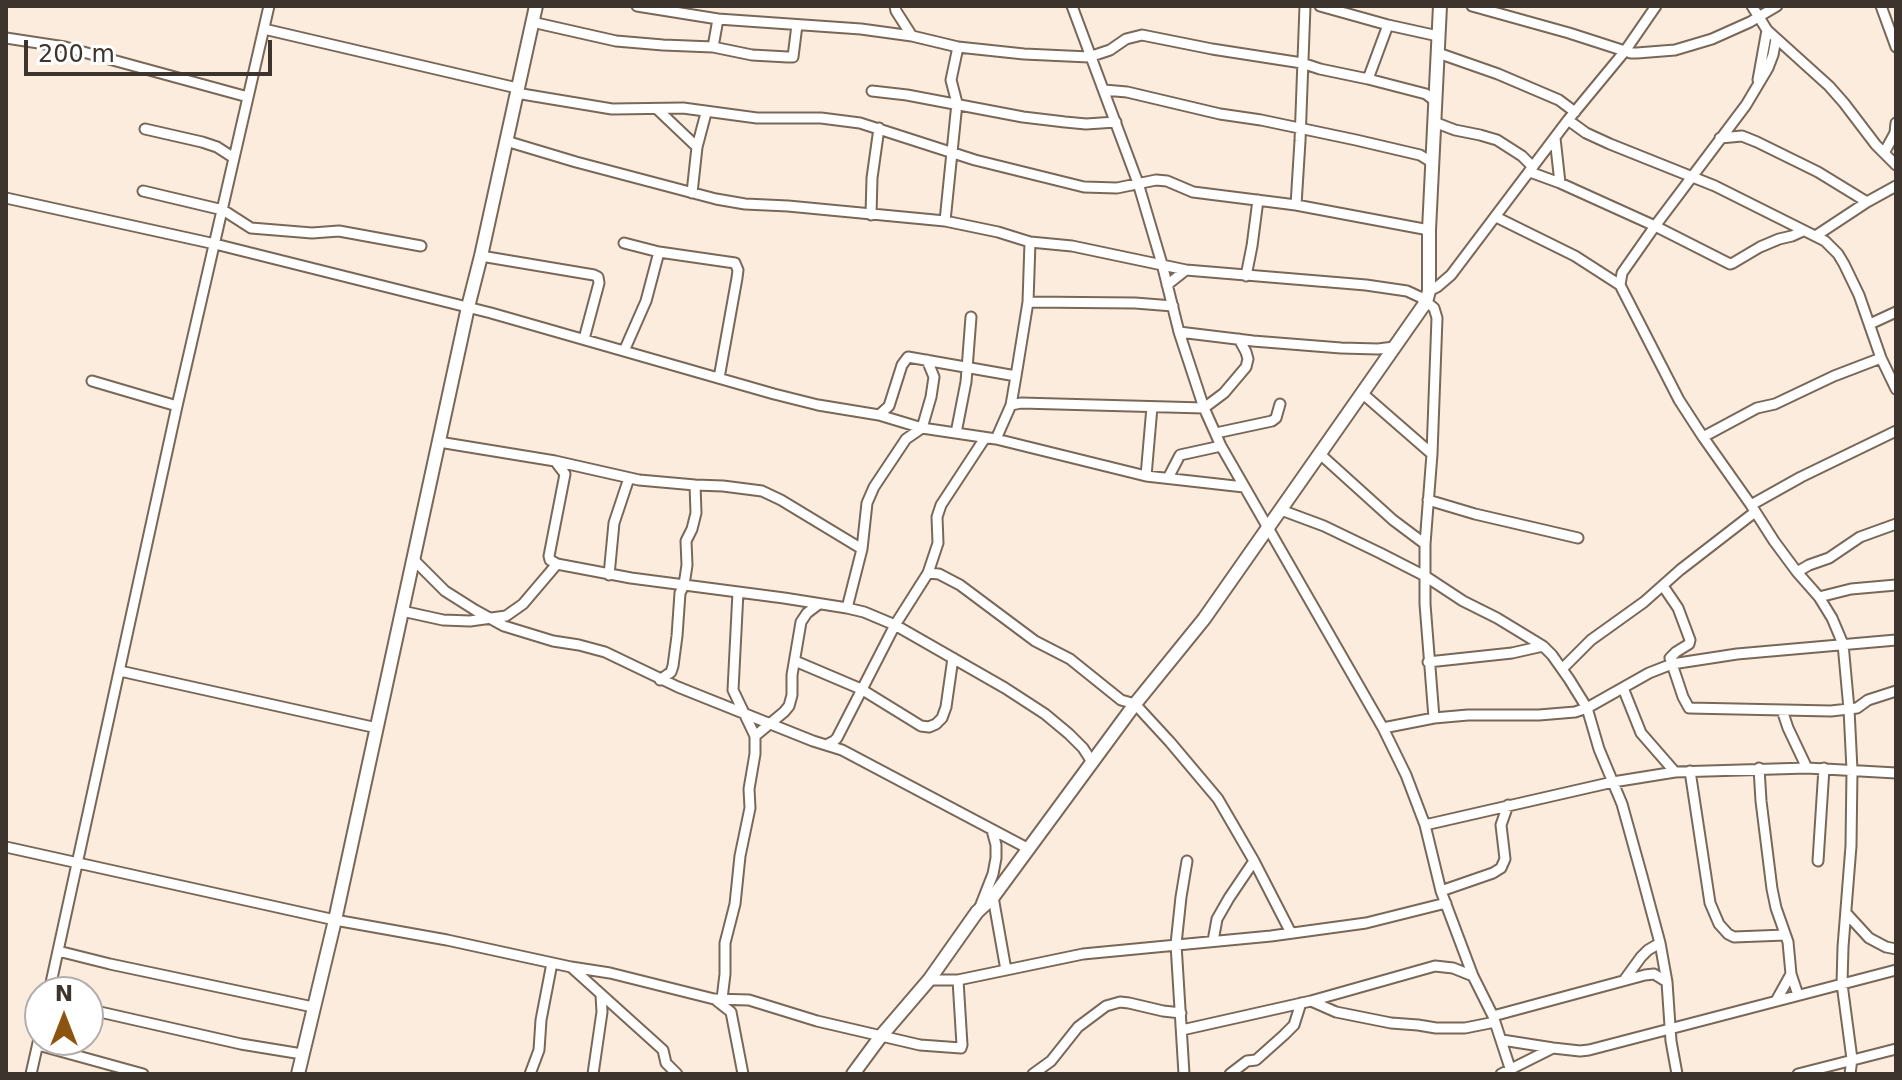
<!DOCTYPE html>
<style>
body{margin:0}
#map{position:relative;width:1902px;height:1080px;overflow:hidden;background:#fcecde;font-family:"DejaVu Sans",sans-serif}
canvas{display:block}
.frame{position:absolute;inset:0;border:8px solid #3c342d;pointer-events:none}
.north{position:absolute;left:24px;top:976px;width:80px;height:80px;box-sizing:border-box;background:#fff;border:2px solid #b1aeab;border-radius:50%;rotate:0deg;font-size:22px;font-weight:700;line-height:32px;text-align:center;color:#3c342d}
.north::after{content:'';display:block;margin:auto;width:28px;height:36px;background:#8e540f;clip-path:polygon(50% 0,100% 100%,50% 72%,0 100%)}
.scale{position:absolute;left:24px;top:40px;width:248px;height:36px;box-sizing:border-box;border:4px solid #3c342d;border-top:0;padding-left:10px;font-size:24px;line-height:28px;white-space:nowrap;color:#3c342d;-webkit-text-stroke:6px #fff;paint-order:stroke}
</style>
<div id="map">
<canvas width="1902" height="1080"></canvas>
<div class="frame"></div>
<div class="north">N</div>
<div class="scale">200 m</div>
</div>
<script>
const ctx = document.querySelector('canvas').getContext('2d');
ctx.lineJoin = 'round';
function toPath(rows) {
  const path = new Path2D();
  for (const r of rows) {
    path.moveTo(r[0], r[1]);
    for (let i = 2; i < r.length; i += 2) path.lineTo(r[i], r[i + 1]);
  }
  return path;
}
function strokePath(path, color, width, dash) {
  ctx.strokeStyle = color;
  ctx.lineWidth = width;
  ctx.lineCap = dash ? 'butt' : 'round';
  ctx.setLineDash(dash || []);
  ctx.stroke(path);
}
const street = toPath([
 [637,6,718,19,861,29,912,36,958,47,1024,54,1089,57,1110,50,1126,39,1142,35,1212,49,1302,63,1320,69,1368,79,1426,94,1435,101],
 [895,6,896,11,912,36],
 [1072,6,1138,183,1162,264,1179,332,1204,408,1221,446,1383,728,1406,775,1425,825,1441,891,1473,976,1493,1016,1512,1074],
 [1320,6,1388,25,1438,36],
 [1472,6,1569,33,1631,53,1637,53,1675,50,1712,39,1750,22,1777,6],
 [1752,6,1767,30,1829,86,1844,103,1876,145,1896,165],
 [1881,6,1896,47],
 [532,22,616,41,663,45,713,47,752,55,788,57,793,57,797,25],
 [264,29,517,88],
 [6,38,65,47,248,97],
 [713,47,718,19],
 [1438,53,1498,74,1559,100,1575,112],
 [1368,79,1388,25],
 [1758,80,1767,30],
 [1104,90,1127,92,1220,114,1261,120,1356,140,1420,155,1433,163],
 [872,91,907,95,1023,117,1065,122,1086,124,1116,122],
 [516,93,612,109,683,108,757,118,821,118,860,123,975,160,1084,187,1117,188,1156,180,1167,181,1193,192,1296,205,1429,230],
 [657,109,697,147],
 [1568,120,1586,133,1610,144,1715,186,1825,241,1838,254,1844,264,1859,295,1881,358,1896,389],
 [1434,122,1455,130,1480,135,1497,140,1522,156,1533,167],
 [145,129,202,142,217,147,234,158],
 [1555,138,1560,183],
 [1720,138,1742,136,1757,142,1818,172,1867,202],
 [506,141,576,162,716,199,745,204,788,206,945,221,998,232,1030,242,1072,246,1186,270,1366,285,1407,291,1420,297,1434,308,1437,318,1432,454,1425,544,1425,604,1434,718],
 [1884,153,1895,133,1896,123],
 [1530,172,1560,183,1655,226,1730,264,1733,263,1760,247,1779,239,1792,236,1803,231],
 [143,191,223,210,251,228,312,233,339,231,421,246],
 [692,193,697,147,706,113],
 [6,198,215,244,491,313,774,394,818,405,879,415,922,428,996,439,1146,476,1244,487],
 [1296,205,1300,141,1305,6],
 [871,215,872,178,879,128],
 [1496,217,1575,256,1620,285,1679,400,1703,437,1751,505,1774,541,1797,572,1819,597,1832,618,1843,644,1849,709,1852,770,1851,846,1843,947,1842,984,1852,1059,1850,1074],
 [945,221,957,103,951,80,958,47],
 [1817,235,1867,202,1896,186],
 [624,243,659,252,735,263,738,270,737,278,719,378],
 [481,256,594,275,598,277,599,283,584,339],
 [1246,276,1252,246,1258,200],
 [1167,285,1186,270],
 [1620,285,1622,273,1655,226,1746,105,1768,68,1773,55,1776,39],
 [1429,291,1437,287,1451,275,1568,120,1625,51,1656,6],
 [1028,302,1135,303,1173,306],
 [1870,324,1896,312],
 [1179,332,1253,341,1341,348,1378,349,1394,347],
 [624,351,646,301,659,252],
 [92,381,177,406],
 [1362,393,1432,454],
 [1011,405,1021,403,1204,408,1224,393,1246,367,1248,359,1246,352,1239,339],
 [879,415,889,406,902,365,908,357,1016,376],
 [956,433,966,382,971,317],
 [1216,433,1272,421,1276,418,1280,404],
 [1703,437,1757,408,1775,404,1834,376,1881,358],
 [996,439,1011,405,1016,376,1028,302,1030,242],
 [439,442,555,461,639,480,695,485,723,486,762,491,781,500,862,549],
 [1320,454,1393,520,1425,544],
 [555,461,565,474,549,556,550,560,557,564,631,578,784,598,847,608,864,612,895,625,1005,688,1045,714,1069,734,1083,748,1092,762],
 [1146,476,1152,407],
 [1168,478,1180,455,1221,446],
 [1428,500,1475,514,1578,538],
 [1751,505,1801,477,1896,431],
 [1281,510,1324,526,1380,553,1425,576,1463,601,1497,618,1543,646,1552,655,1569,679,1587,708,1599,749,1622,804,1642,876,1660,943,1667,982,1671,1041,1677,1074],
 [414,560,445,591,475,610,504,626,553,641,579,645,605,652,678,687,813,741,842,750,1029,849],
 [1797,572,1809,565,1829,558,1860,537,1896,524],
 [928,573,939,574,960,585,1035,641,1070,659,1121,700,1135,704,1170,742,1218,799,1254,861,1291,933],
 [609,575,614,523,629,478],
 [1663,586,1678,608,1690,640,1689,644,1676,652,1670,658,1683,697,1689,708,1831,711,1857,708,1868,700,1896,691],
 [1819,597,1851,589,1896,585],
 [847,608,862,549,867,503,874,487,906,439,922,428,931,397,934,377,927,360],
 [402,611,443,620,470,621,506,616,523,604,557,564],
 [795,661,861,689,921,726,929,727,936,724,942,718,946,707,953,658],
 [1428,662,1512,653,1543,646],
 [1562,669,1591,640,1644,602,1680,570,1755,512],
 [120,671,377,728],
 [660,680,671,672,673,666,677,636,680,593,684,585,687,565,686,541,692,529,696,513,695,485],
 [1623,688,1641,733,1675,772],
 [1782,710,1788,728,1807,768],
 [1383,728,1434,718,1468,715,1539,715,1575,712,1587,708,1649,673,1672,664,1737,654,1896,640],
 [755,736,784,712,789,706,792,695,792,675,801,622,807,613,819,604],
 [826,745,834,741,837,738,895,625,928,573,938,543,937,517,941,505,985,438],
 [1759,768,1761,801,1772,889,1776,908,1788,942,1791,974,1798,995],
 [1690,771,1710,903,1719,924,1728,934,1734,937,1785,935],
 [1425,825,1613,782,1675,772,1807,768,1896,773],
 [6,847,335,920,447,940,571,967,610,973,714,999,749,1000,817,1021,920,1045,961,1048,962,1045,958,980],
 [1818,861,1824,768],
 [1441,891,1493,873,1501,868,1505,859,1501,825,1508,805],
 [993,897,1006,970],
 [980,907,993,874,996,858,996,845,992,830],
 [1847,914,1869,938,1886,947,1896,949],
 [1213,941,1217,919,1229,898,1254,861],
 [58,951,110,964,313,1007],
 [571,967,663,1050,666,1063,677,1074],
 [1625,979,1641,957,1648,950,1660,943],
 [929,980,958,980,1083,954,1271,936,1366,923,1446,903],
 [49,992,177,406,269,6],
 [722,999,725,974,725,943,735,904,740,856,750,808,749,789,755,754,755,736,733,690,738,592],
 [717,1001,731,1012,743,1074],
 [1311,1001,1336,1012,1391,1023,1418,1025,1436,1028,1465,1028,1495,1022],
 [1776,1001,1791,974],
 [100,1012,241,1044,302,1054],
 [1493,1016,1645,975,1654,974,1667,982],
 [1182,1030,1311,1001,1435,966,1453,968,1473,976],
 [1502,1040,1553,1048,1580,1051,1589,1050,1896,970],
 [38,1045,143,1074],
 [31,1074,40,1034],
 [530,1074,539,1050,541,1020,552,963],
 [593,1074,602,1012,601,995],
 [1033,1074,1051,1061,1078,1027,1106,1006,1120,1002,1129,1003,1163,1011,1181,1013],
 [1184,1074,1176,944,1181,897,1187,861],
 [1230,1074,1247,1061,1256,1060,1284,1035,1294,1025,1301,1003],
 [1501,1074,1553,1048],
 [1798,1074,1896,1049]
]);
const secondary = toPath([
 [298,1074,335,920,468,307,481,256,536,6],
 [853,1074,881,1036,929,980,977,912,993,897,1135,704,1204,619,1426,302,1429,291,1429,230,1440,6]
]);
strokePath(street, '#796858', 13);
strokePath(secondary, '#796858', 16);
strokePath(street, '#fff', 9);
strokePath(secondary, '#fff', 12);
</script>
